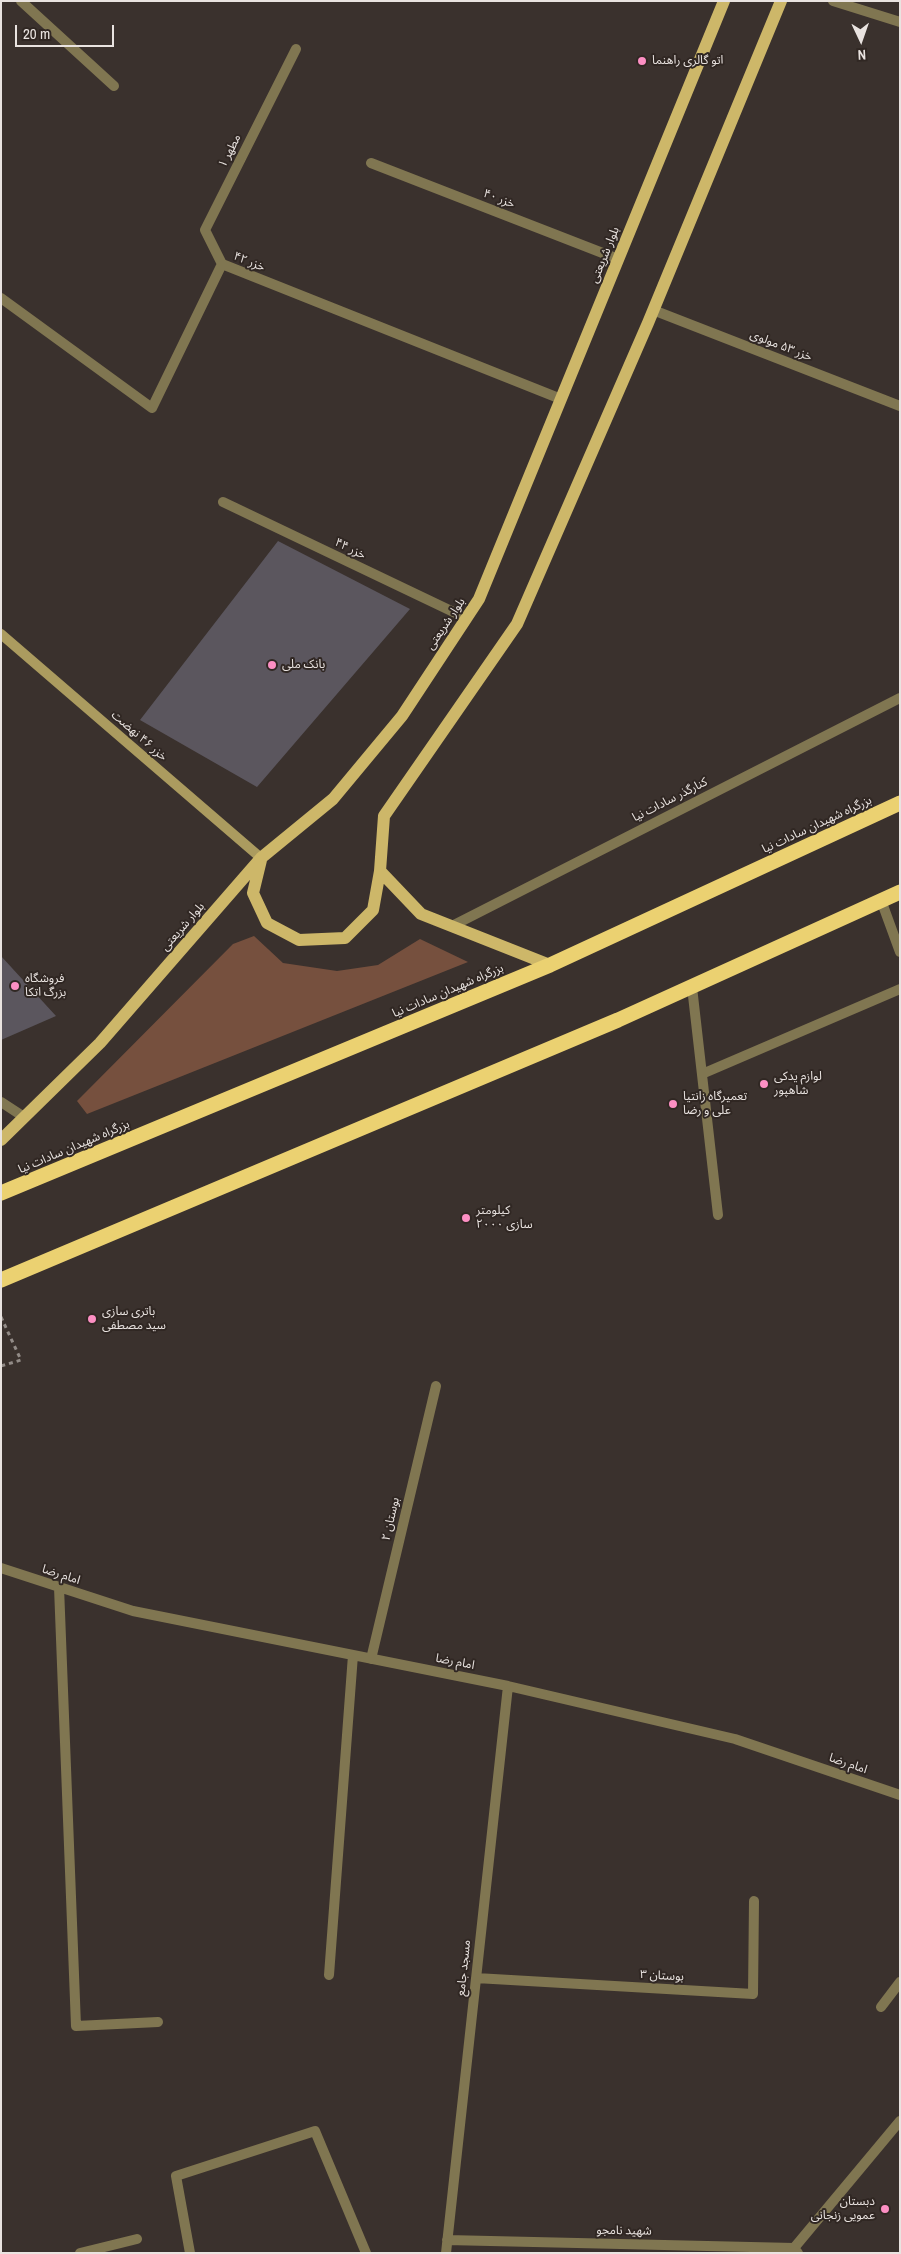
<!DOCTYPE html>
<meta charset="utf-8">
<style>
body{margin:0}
#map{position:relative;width:901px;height:2254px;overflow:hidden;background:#3a312d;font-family:"Archivo Narrow",sans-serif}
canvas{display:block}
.frame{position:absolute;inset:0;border:2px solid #e9e3e0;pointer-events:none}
.north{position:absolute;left:836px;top:15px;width:50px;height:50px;-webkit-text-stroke:4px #302723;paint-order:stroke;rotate:177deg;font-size:14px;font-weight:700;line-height:20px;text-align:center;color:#e9e3e0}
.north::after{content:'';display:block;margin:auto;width:18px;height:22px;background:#e9e3e0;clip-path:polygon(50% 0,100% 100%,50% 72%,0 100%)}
.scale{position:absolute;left:15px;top:25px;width:99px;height:22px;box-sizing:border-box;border:2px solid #e9e3e0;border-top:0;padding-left:6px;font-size:15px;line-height:18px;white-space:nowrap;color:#e9e3e0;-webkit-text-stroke:4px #302723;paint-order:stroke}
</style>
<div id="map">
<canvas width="901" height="2254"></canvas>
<div class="frame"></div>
<div class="north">N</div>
<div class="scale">20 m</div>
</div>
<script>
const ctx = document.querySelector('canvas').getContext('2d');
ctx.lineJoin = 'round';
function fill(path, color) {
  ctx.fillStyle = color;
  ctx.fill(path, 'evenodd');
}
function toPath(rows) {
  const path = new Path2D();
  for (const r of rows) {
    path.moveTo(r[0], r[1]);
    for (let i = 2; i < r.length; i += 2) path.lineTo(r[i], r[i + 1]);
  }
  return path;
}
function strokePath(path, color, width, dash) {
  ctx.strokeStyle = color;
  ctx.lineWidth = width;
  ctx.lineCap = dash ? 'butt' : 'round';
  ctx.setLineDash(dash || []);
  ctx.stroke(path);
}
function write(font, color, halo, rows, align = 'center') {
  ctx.font = font + ' "Archivo Narrow","Noto Sans Arabic",sans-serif';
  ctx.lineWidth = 4;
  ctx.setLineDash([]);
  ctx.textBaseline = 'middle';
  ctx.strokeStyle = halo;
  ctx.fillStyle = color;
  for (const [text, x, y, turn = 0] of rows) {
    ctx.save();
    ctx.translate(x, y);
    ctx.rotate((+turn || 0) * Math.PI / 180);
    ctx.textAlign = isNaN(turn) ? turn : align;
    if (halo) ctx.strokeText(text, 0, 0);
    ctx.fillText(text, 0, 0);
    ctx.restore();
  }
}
fill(toPath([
 [254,936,283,963,337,971,378,965,420,939,468,962,87,1114,77,1101,233,944]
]), '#76503e');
fill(toPath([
 [278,541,410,609,257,787,140,720],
 [1,956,56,1016,1,1040]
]), '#5b565e');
strokePath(toPath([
 [1,1317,21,1360,1,1366]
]), '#928b87', 3, [4, 4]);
strokePath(toPath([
 [21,1,114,86],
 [833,1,900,22],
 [371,163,618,259],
 [222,264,205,230,296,49],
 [1,298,152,408,222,264,561,399],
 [653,310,900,406],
 [223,502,466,618],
 [881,900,900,952],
 [452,926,900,698],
 [692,987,718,1215],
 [702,1074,900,989],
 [1,1102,24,1117],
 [1,1568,133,1611,508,1686,735,1739,900,1795],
 [59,1587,76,2026,158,2022],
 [371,1659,436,1386],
 [329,1975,353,1655],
 [476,1978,753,1994,754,1901],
 [881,2007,900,1982],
 [447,2240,794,2248,798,2253],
 [794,2248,900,2121],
 [80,2253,137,2239],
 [190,2253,176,2176,315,2131,366,2253],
 [446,2253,508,1686]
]), '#807651', 10);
strokePath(toPath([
 [1,634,261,858]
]), '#ab9b5f', 10);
strokePath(toPath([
 [261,860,253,893,267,923,299,940,345,938,373,910,380,871],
 [550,965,421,914,380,871,384,816,517,624,648,323,781,1],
 [1,1140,100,1043,261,858,333,799,402,716,479,599,724,1]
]), '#cdb769', 12);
strokePath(toPath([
 [1,1193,550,965,900,803],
 [1,1280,618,1020,900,892]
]), '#ebd171', 15);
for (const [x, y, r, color] of [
 [642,61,5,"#fc8fc3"],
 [272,665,5,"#fc8fc3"],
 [15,986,5,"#fc8fc3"],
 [764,1084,5,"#fc8fc3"],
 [673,1104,5,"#fc8fc3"],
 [466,1218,5,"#fc8fc3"],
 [92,1319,5,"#fc8fc3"],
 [885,2209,5,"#fc8fc3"]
]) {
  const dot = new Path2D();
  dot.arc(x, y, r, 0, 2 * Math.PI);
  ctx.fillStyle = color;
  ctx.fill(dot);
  strokePath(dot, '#302723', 2);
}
write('12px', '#e9e3e0', '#302723', [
 ["اتو گالری راهنما",652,61],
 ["بانک ملی",282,665],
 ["فروشگاه",25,979],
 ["بزرگ اتکا",25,993],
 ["لوازم یدکی",774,1077],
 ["شاهپور",774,1091],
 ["تعمیرگاه زانتیا",683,1097],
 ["علی و رضا",683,1111],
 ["کیلومتر",476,1211],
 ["سازی ۲۰۰۰",476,1225],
 ["باتری سازی",102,1312],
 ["سید مصطفی",102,1326],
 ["دبستان",875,2202,"right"],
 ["عمویی زنجانی",875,2216,"right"]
], 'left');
write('12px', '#e9e3e0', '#302723', [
 ["مطهر ۱",230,151,-63],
 ["خزر ۴۰",499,199,21],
 ["بلوار شریعتی",605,255,-68],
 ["خزر ۴۲",249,262,22],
 ["خزر ۵۳ مولوی",781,346,21],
 ["خزر ۴۴",350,549,26],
 ["بلوار شریعتی",446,624,-56],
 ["خزر ۴۶ نهضت",139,736,41],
 ["کنارگذر سادات نیا",670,800,-27],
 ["بزرگراه شهیدان سادات نیا",817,825,-25],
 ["بلوار شریعتی",183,927,-49],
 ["بزرگراه شهیدان سادات نیا",448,991,-23],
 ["بزرگراه شهیدان سادات نیا",74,1147,-23],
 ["بوستان ۲",391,1519,-77],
 ["امام رضا",61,1575,18],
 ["امام رضا",455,1662,11],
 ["امام رضا",848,1764,19],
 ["مسجد جامع",464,1968,-84],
 ["بوستان ۳",662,1976,3],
 ["شهید نامجو",624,2231,1]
]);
</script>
